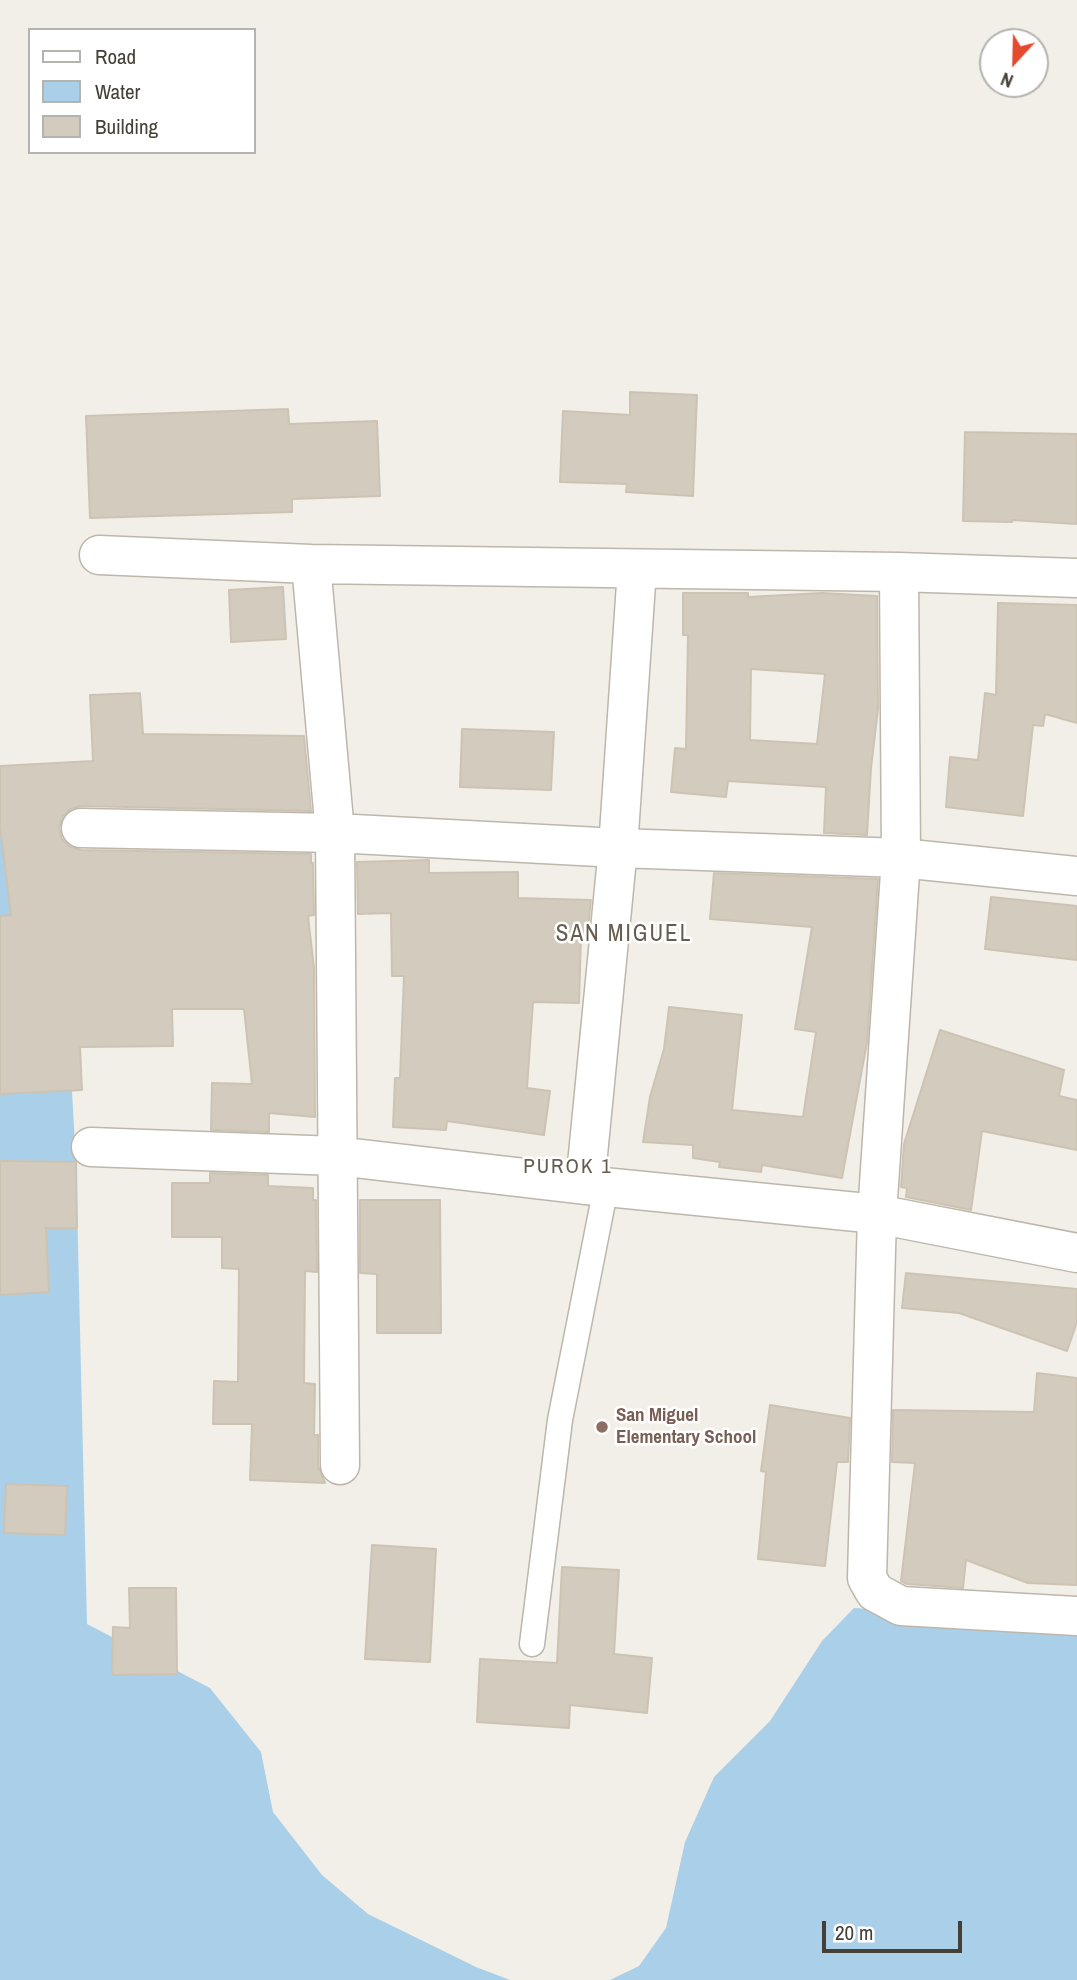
<!DOCTYPE html>
<style>
body{margin:0}
#map{position:relative;width:1077px;height:1980px;overflow:hidden;background:#f2efe8;font-family:"Archivo Narrow",sans-serif}
canvas{display:block}
.legend{position:absolute;left:28px;top:28px;width:228px;height:126px;box-sizing:border-box;background:#fff;border:2px solid #b5b3af;margin:0;padding:9px 12px;list-style:none;font-size:21px;color:#454037}
.legend li{display:flex;align-items:center;gap:14px;height:35px}
.legend b{width:35px;border:2px solid #b5b3af}
.north{position:absolute;left:979px;top:28px;width:70px;height:70px;box-sizing:border-box;background:#fff;border:2px solid #b5b3af;border-radius:50%;rotate:202deg;font-size:19px;font-weight:700;line-height:28px;text-align:center;color:#454037}
.north::after{content:'';display:block;margin:auto;width:24px;height:32px;background:#e44a2d;clip-path:polygon(50% 0,100% 100%,50% 72%,0 100%)}
.scale{position:absolute;left:822px;top:1921px;width:140px;height:32px;box-sizing:border-box;border:4px solid #454037;border-top:0;padding-left:9px;font-size:21px;line-height:24px;white-space:nowrap;color:#454037;-webkit-text-stroke:5px #fff;paint-order:stroke}
</style>
<div id="map">
<canvas width="1077" height="1980"></canvas>
<ul class="legend">
<li><b style="height:9px;background:#fff"></b>Road</li>
<li><b style="height:19px;background:#aacfe9"></b>Water</li>
<li><b style="height:19px;background:#d3cbbe"></b>Building</li>
</ul>
<div class="north">N</div>
<div class="scale">20 m</div>
</div>
<script>
const ctx = document.querySelector('canvas').getContext('2d');
ctx.lineJoin = 'round';
function fill(path, color) {
  ctx.fillStyle = color;
  ctx.fill(path, 'evenodd');
}
function toPath(rows) {
  const path = new Path2D();
  for (const r of rows) {
    path.moveTo(r[0], r[1]);
    for (let i = 2; i < r.length; i += 2) path.lineTo(r[i], r[i + 1]);
  }
  return path;
}
function strokePath(path, color, width, dash) {
  ctx.strokeStyle = color;
  ctx.lineWidth = width;
  ctx.lineCap = dash ? 'butt' : 'round';
  ctx.setLineDash(dash || []);
  ctx.stroke(path);
}
function write(font, color, halo, rows, align = 'center') {
  ctx.font = font + ' "Archivo Narrow",sans-serif';
  ctx.lineWidth = 5;
  ctx.setLineDash([]);
  ctx.textBaseline = 'middle';
  ctx.strokeStyle = halo;
  ctx.fillStyle = color;
  for (const [text, x, y, turn = 0] of rows) {
    ctx.save();
    ctx.translate(x, y);
    ctx.rotate((+turn || 0) * Math.PI / 180);
    ctx.textAlign = isNaN(turn) ? turn : align;
    if (halo) ctx.strokeText(text, 0, 0);
    ctx.fillText(text, 0, 0);
    ctx.restore();
  }
}
fill(toPath([
 [0,817,58,851,76,1161,87,1624,210,1688,261,1752,273,1812,322,1875,368,1914,476,1967,510,1980,0,1980],
 [854,1608,1077,1620,1077,1980,610,1980,639,1966,666,1928,685,1842,714,1777,770,1721,822,1641]
]), '#aacfe9');
const building = toPath([
 [630,392,697,395,693,496,626,492,627,484,560,482,563,411,630,415,630,392],
 [288,409,289,424,377,421,380,496,292,499,292,512,90,518,86,416,288,409],
 [965,432,1077,434,1077,524,1012,520,1012,522,963,521,965,432],
 [283,587,286,639,231,642,229,590,283,587],
 [683,593,748,593,748,597,822,593,877,596,878,709,871,768,867,835,824,833,826,787,728,781,726,797,671,792,675,748,686,749,688,635,683,635,683,593],
 [751,669,825,674,817,744,750,740,751,669],
 [998,603,1077,605,1077,723,1045,714,1043,726,1033,725,1023,816,946,807,950,757,978,760,985,693,996,695,998,603],
 [140,693,143,734,304,736,311,811,81,806,71,809,63,816,59,828,62,839,69,846,81,850,311,854,311,863,313,863,314,915,308,916,314,968,315,1117,269,1113,269,1132,211,1130,212,1083,252,1084,244,1009,172,1009,173,1046,80,1047,82,1090,0,1094,0,916,11,915,0,826,0,766,93,761,90,695,140,693],
 [462,729,554,732,551,790,460,787,462,729],
 [429,860,429,873,518,872,518,898,591,900,587,936,581,936,579,1003,533,1002,527,1088,550,1091,544,1135,447,1121,446,1130,393,1127,395,1078,400,1078,404,976,392,976,391,913,358,914,357,862,429,860],
 [714,873,878,879,867,1042,842,1178,762,1165,761,1172,719,1167,720,1162,693,1158,693,1145,643,1142,650,1097,664,1049,669,1007,742,1015,732,1110,803,1117,816,1032,795,1029,812,927,710,919,714,873],
 [991,897,1077,906,1077,960,985,949,991,897],
 [940,1030,1064,1070,1059,1096,1077,1100,1077,1150,982,1131,971,1210,906,1197,907,1188,901,1187,904,1144,940,1030],
 [0,1161,76,1162,77,1228,46,1228,49,1292,0,1295,0,1161],
 [210,1173,268,1175,268,1186,313,1188,313,1200,316,1200,317,1272,305,1271,304,1383,315,1384,314,1435,318,1435,318,1466,325,1483,250,1480,252,1424,213,1424,214,1381,238,1382,239,1269,222,1268,222,1237,172,1237,172,1183,210,1183,210,1173],
 [360,1200,440,1200,441,1333,377,1333,377,1274,360,1273,360,1200],
 [906,1273,1077,1289,1077,1322,1067,1351,959,1313,902,1308,906,1273],
 [1037,1373,1077,1378,1077,1585,1028,1583,966,1560,963,1588,907,1584,901,1581,915,1463,892,1462,893,1410,1034,1412,1037,1373],
 [770,1405,850,1418,848,1462,837,1462,825,1566,758,1559,766,1472,761,1471,770,1405],
 [6,1484,67,1486,65,1535,4,1533,6,1484],
 [372,1545,436,1549,430,1662,365,1659,372,1545],
 [562,1567,619,1570,614,1654,652,1658,647,1713,570,1705,569,1728,477,1722,480,1659,557,1663,562,1567],
 [129,1588,176,1588,177,1674,112,1675,113,1627,130,1628,129,1588]
]);
fill(building, '#d3cbbe');
strokePath(building, '#cdc3b2', 2);
const lane = toPath([
 [532,1644,560,1420,606,1187]
]);
const street = toPath([
 [99,555,311,564,899,572,1077,578],
 [311,564,335,833,340,1465],
 [899,572,901,858,877,1214,867,1578,875,1592,901,1606,1077,1616],
 [81,828,335,833,618,848,901,858,1077,876],
 [91,1147,337,1156,585,1185,877,1214,1077,1253],
 [585,1185,618,848,637,569]
]);
strokePath(lane, '#bdb7ab', 27);
strokePath(street, '#bdb7ab', 41);
strokePath(lane, '#fff', 24);
strokePath(street, '#fff', 38);
for (const [x, y, r, color] of [
 [602,1427,7,"#8d6e63"]
]) {
  const dot = new Path2D();
  dot.arc(x, y, r, 0, 2 * Math.PI);
  ctx.fillStyle = color;
  ctx.fill(dot);
  strokePath(dot, '#fff', 2.5);
}
write('bold 19px', '#785e54', '#fff', [
 ["San Miguel",616,1416],
 ["Elementary School",616,1438]
], 'left');
ctx.letterSpacing = '2px';
write('21px', '#665d50', '#fff', [
 ["PUROK 1",568,1167]
]);
ctx.letterSpacing = '0px';
ctx.letterSpacing = '2px';
write('23px', '#665d50', '#fff', [
 ["SAN MIGUEL",624,935]
]);
ctx.letterSpacing = '0px';
</script>
